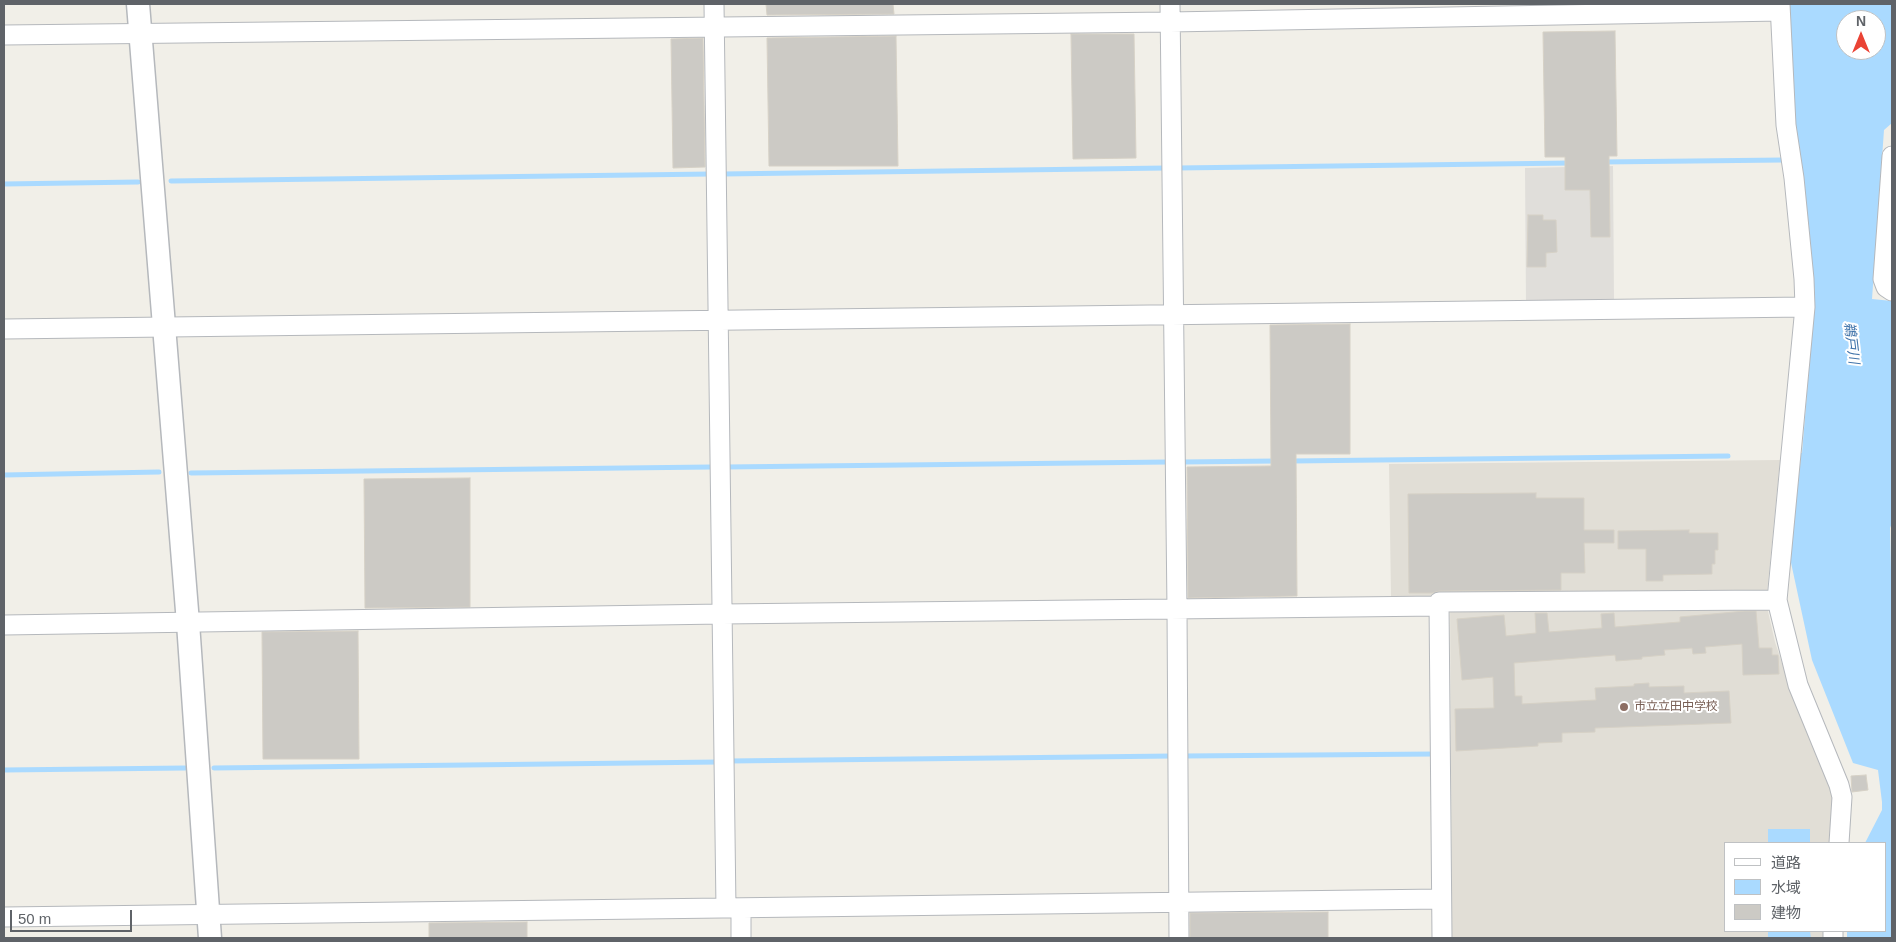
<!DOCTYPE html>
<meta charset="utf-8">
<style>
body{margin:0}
#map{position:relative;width:1896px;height:942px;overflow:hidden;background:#f1efe8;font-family:Arial,"Noto Sans JP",sans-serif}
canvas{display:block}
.frame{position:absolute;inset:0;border:5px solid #5f6368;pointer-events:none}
.legend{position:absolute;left:1724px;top:842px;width:162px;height:90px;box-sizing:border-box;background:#fff;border:1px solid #bfc1c3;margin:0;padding:6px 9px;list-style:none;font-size:15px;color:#5f6368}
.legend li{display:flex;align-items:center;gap:10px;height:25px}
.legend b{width:25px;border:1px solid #bfc1c3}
.north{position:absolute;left:1836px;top:10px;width:50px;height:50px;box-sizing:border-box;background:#fff;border:1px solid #bfc1c3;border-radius:50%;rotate:0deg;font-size:14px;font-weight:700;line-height:20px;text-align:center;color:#5f6368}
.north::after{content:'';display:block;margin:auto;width:18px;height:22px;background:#ea4335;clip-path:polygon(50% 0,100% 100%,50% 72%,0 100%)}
.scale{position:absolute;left:10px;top:910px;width:122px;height:22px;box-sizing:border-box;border:2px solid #5f6368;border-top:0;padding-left:6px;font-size:15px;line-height:18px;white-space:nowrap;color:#5f6368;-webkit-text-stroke:4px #fff;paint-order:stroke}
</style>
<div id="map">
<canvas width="1896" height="942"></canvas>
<div class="frame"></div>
<ul class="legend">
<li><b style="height:6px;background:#fff"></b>道路</li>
<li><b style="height:14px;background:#aadaff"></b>水域</li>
<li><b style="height:14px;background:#cccac5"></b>建物</li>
</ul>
<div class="north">N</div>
<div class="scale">50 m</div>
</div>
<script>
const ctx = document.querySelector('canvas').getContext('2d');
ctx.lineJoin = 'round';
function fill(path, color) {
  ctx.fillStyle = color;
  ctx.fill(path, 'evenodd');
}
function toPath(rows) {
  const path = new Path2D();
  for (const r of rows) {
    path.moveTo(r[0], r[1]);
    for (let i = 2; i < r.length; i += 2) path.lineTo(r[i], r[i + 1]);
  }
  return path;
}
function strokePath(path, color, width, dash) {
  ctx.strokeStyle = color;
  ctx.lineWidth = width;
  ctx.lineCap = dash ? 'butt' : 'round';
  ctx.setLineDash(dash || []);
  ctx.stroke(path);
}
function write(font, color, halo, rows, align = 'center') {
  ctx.font = font + ' Arial,"Noto Sans JP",sans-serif';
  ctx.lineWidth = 4;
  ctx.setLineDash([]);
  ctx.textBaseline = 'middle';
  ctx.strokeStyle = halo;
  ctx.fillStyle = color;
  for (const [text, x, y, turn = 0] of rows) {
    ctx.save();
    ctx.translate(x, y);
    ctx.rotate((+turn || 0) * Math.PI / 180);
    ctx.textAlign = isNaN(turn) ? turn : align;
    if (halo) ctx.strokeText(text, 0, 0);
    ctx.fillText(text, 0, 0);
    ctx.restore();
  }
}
fill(toPath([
 [1613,166,1614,302,1526,303,1525,168]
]), '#e0deda');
fill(toPath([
 [1780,460,1767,594,1767,607,1775,642,1788,681,1807,733,1834,798,1831,843,1725,843,1725,931,1827,931,1827,938,1452,938,1450,597,1391,596,1389,464]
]), '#e1ded6');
fill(toPath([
 [1789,4,1892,4,1892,123,1884,130,1872,299,1892,301,1892,523,1890,528,1892,612,1892,938,1847,938,1847,931,1885,931,1885,843,1865,843,1882,810,1882,802,1878,770,1853,763,1812,660,1790,558,1801,457,1799,457,1799,453,1802,453,1815,296,1802,166,1795,149],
 [1846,20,1876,20,1876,50,1846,50],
 [1768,829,1810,829,1810,843,1768,843],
 [1768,931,1810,931,1811,938,1768,938]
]), '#aadaff');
strokePath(toPath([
 [1602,162,1783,160],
 [1177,168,1571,163],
 [723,174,1166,168],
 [171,181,711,174],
 [4,184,138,182],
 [1292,461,1728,456],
 [1181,462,1276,461],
 [726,467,1168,462],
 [191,473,711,467],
 [4,475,159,472],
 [1184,756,1435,754],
 [729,761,1173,756],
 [214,768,718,762],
 [4,770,185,768]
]), '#aadaff', 5);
const building = toPath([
 [766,4,893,4,894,14,767,15,766,4],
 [1615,31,1617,156,1609,156,1610,237,1591,237,1590,190,1565,190,1565,157,1545,157,1543,32,1615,31],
 [1071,34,1134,34,1136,158,1073,159,1071,34],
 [896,36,898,166,769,166,767,38,896,36],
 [703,38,705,167,673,168,671,39,703,38],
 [1528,215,1543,215,1543,220,1556,220,1557,252,1546,253,1546,267,1527,267,1528,215],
 [1350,324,1350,454,1296,454,1297,596,1188,598,1187,467,1271,466,1270,325,1350,324],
 [470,478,470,607,365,608,364,479,470,478],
 [1536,493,1536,498,1584,498,1584,530,1614,530,1614,543,1584,543,1585,573,1561,573,1561,590,1439,591,1432,593,1409,593,1408,494,1536,493],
 [1689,530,1689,533,1718,533,1718,550,1715,550,1715,564,1712,564,1712,574,1663,575,1663,581,1646,581,1646,549,1618,549,1618,531,1689,530],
 [1745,611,1756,611,1759,648,1772,648,1772,655,1778,655,1779,674,1743,675,1742,644,1705,647,1706,653,1693,654,1692,648,1664,650,1665,655,1642,657,1642,659,1616,661,1615,655,1514,663,1515,696,1522,696,1522,704,1596,700,1595,688,1634,686,1634,684,1649,683,1649,687,1684,686,1684,693,1729,691,1731,723,1595,728,1595,732,1562,733,1562,742,1538,743,1538,746,1456,751,1455,709,1494,708,1493,677,1462,680,1457,619,1504,615,1506,636,1536,633,1535,613,1547,613,1549,632,1602,628,1601,614,1614,613,1615,627,1680,622,1680,617,1745,611],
 [358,631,359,759,263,759,262,632,358,631],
 [1866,775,1868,790,1852,792,1851,776,1866,775],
 [1328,912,1328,938,1190,938,1190,913,1328,912],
 [527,922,527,938,429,938,429,923,527,922]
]);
fill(building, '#cccac5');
strokePath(building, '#d6d1c6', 1);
const minor = toPath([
 [714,4,726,908],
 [1170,4,1177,609,1179,938],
 [1780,4,1786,125,1794,178,1804,279,1805,307,1777,600,1798,685,1839,785,1842,797,1839,843],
 [4,35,1170,22,1780,11],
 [1892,156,1883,279,1886,287,1892,291],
 [4,329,1805,307],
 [4,625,722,614,1439,606],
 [741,908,741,938],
 [4,917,1441,899],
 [1833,931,1833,938],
 [1442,938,1439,602,1777,600]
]);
const tertiary = toPath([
 [138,4,188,623,210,938]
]);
strokePath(minor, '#b5b8bc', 21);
strokePath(tertiary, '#b5b8bc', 25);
strokePath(minor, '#fff', 19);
strokePath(tertiary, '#fff', 22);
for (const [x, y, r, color] of [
 [1624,707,5,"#8d6e63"]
]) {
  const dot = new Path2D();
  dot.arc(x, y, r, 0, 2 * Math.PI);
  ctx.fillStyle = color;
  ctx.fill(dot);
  strokePath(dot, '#fff', 2);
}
write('12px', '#785e54', '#fff', [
 ["市立立田中学校",1634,707]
], 'left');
write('italic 14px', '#4174aa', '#fff', [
 ["鵜戸川",1851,343,83]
]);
</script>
